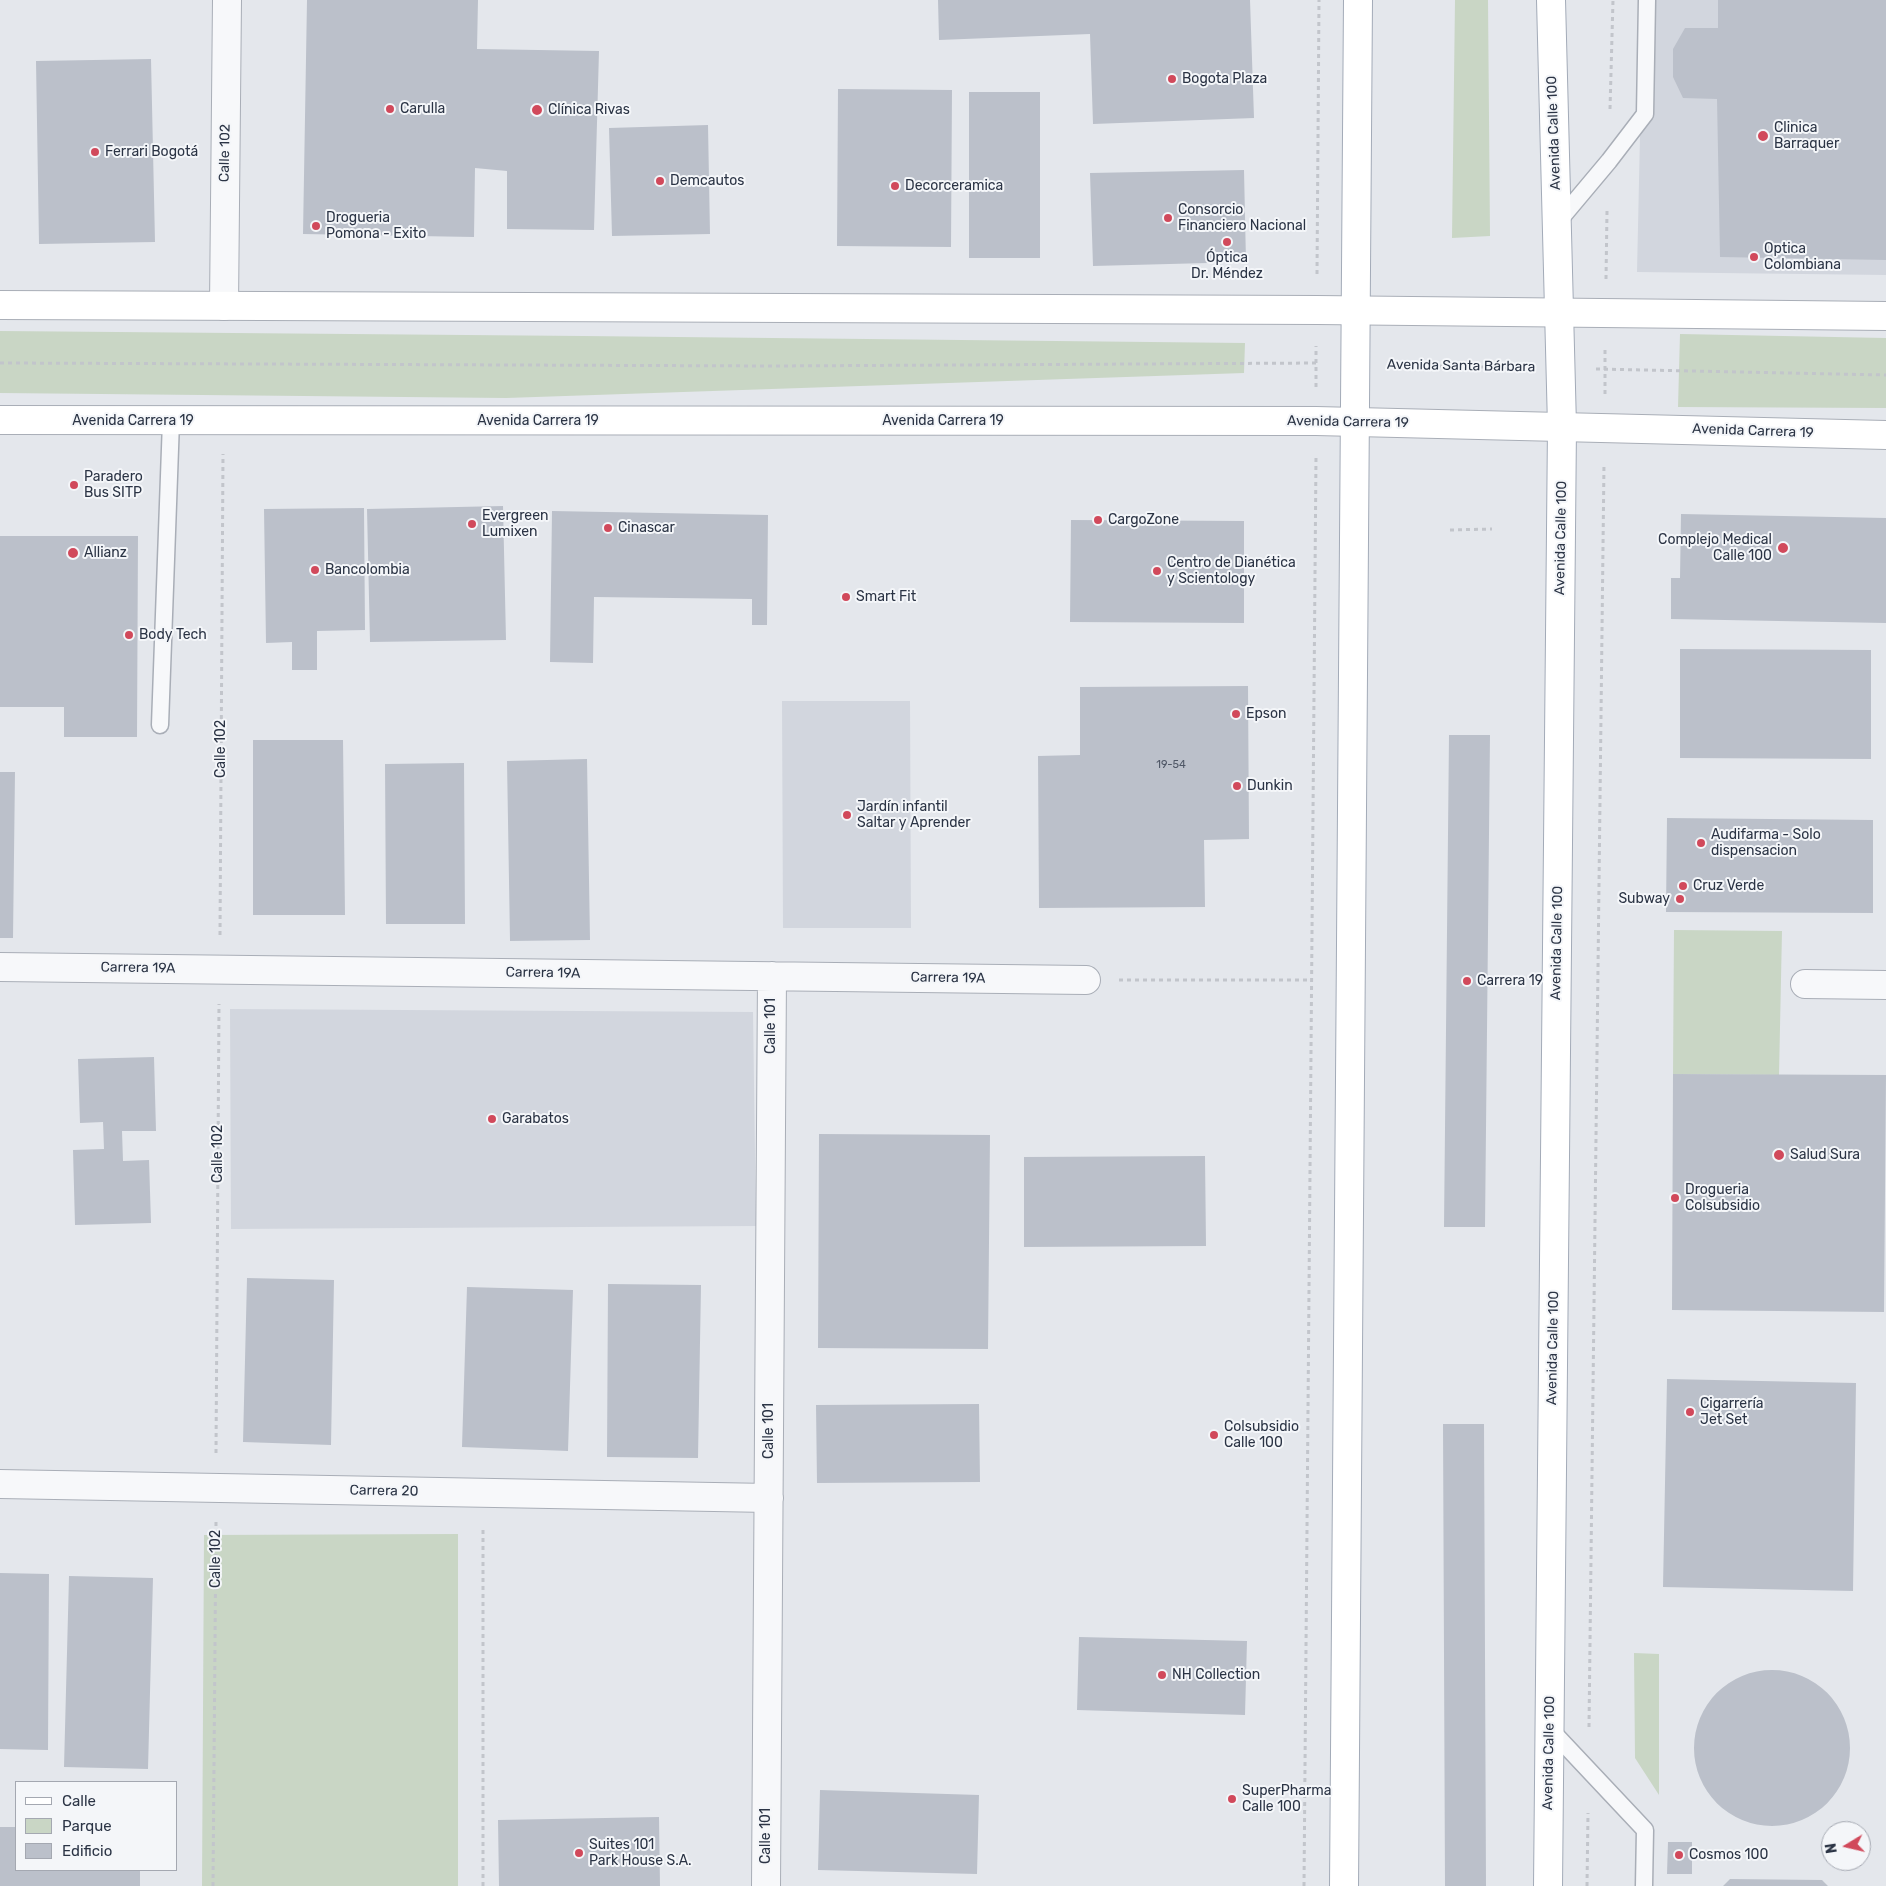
<!DOCTYPE html>
<meta charset="utf-8">
<style>
body{margin:0}
#map{position:relative;width:1886px;height:1886px;overflow:hidden;background:#e4e7ec;font-family:Rubik,sans-serif}
canvas{display:block}
.legend{position:absolute;left:15px;top:1781px;width:162px;height:90px;box-sizing:border-box;background:#f4f6f9;border:1px solid #a4a8b1;margin:0;padding:6px 9px;list-style:none;font-size:15px;color:#2b3445}
.legend li{display:flex;align-items:center;gap:10px;height:25px}
.legend b{width:25px;border:1px solid #a4a8b1}
.north{position:absolute;left:1821px;top:1821px;width:50px;height:50px;box-sizing:border-box;background:#f4f6f9;border:1px solid #a4a8b1;border-radius:50%;rotate:261deg;font-size:14px;font-weight:700;line-height:20px;text-align:center;color:#2b3445}
.north::after{content:'';display:block;margin:auto;width:18px;height:22px;background:#d1495b;clip-path:polygon(50% 0,100% 100%,50% 72%,0 100%)}
</style>
<div id="map">
<canvas width="1886" height="1886"></canvas>
<ul class="legend">
<li><b style="height:6px;background:#fff"></b>Calle</li>
<li><b style="height:14px;background:#c9d6c5"></b>Parque</li>
<li><b style="height:14px;background:#bbc0ca"></b>Edificio</li>
</ul>
<div class="north">N</div>
</div>
<script>
const ctx = document.querySelector('canvas').getContext('2d');
ctx.lineJoin = 'round';
function fill(path, color) {
  ctx.fillStyle = color;
  ctx.fill(path, 'evenodd');
}
function toPath(rows) {
  const path = new Path2D();
  for (const r of rows) {
    if (r.length === 3) {
      path.moveTo(r[0] + r[2], r[1]);
      path.arc(r[0], r[1], r[2], 0, 2 * Math.PI);
      continue;
    }
    path.moveTo(r[0], r[1]);
    for (let i = 2; i < r.length; i += 2) path.lineTo(r[i], r[i + 1]);
  }
  return path;
}
function strokePath(path, color, width, dash) {
  ctx.strokeStyle = color;
  ctx.lineWidth = width;
  ctx.lineCap = dash ? 'butt' : 'round';
  ctx.setLineDash(dash || []);
  ctx.stroke(path);
}
function write(font, color, halo, rows, align = 'center') {
  ctx.font = font + ' Rubik,sans-serif';
  ctx.lineWidth = 4;
  ctx.setLineDash([]);
  ctx.textBaseline = 'middle';
  ctx.strokeStyle = halo;
  ctx.fillStyle = color;
  for (const [text, x, y, turn = 0] of rows) {
    ctx.save();
    ctx.translate(x, y);
    ctx.rotate((+turn || 0) * Math.PI / 180);
    ctx.textAlign = isNaN(turn) ? turn : align;
    if (halo) ctx.strokeText(text, 0, 0);
    ctx.fillText(text, 0, 0);
    ctx.restore();
  }
}
fill(toPath([
 [1643,0,1886,0,1886,275,1637,272],
 [782,701,910,701,911,928,783,928],
 [230,1009,753,1012,756,1226,231,1229]
]), '#d2d6de');
fill(toPath([
 [1455,0,1488,0,1490,236,1452,238],
 [0,331,583,336,1245,343,1244,373,506,398,0,393],
 [1680,334,1886,338,1886,408,1678,407],
 [1674,930,1782,931,1779,1075,1673,1074],
 [458,1534,458,1886,202,1886,204,1535],
 [1634,1653,1659,1654,1659,1795,1635,1758]
]), '#c9d6c5');
fill(toPath([
 [307,0,478,0,477,49,599,51,594,230,507,229,507,171,475,168,474,237,303,234],
 [938,0,1250,0,1254,118,1093,124,1090,34,939,40],
 [1718,0,1886,0,1886,260,1720,257,1717,99,1683,98,1673,77,1673,49,1685,28,1718,28],
 [151,59,155,242,39,244,36,61],
 [838,89,952,90,951,247,837,246],
 [969,92,1040,92,1040,258,969,258],
 [708,125,710,234,612,236,609,128],
 [1244,170,1246,262,1093,266,1090,173],
 [503,506,506,640,370,642,367,509],
 [364,508,365,630,317,631,317,670,292,670,292,642,266,643,264,509],
 [552,511,768,515,767,625,752,625,752,599,594,597,593,663,550,662],
 [1681,514,1886,518,1886,623,1671,619,1671,578,1680,578],
 [1071,520,1244,521,1244,623,1070,622],
 [0,536,138,536,137,737,64,737,64,707,0,707],
 [1680,649,1871,650,1871,759,1680,758],
 [1248,686,1249,839,1204,840,1205,907,1039,908,1038,756,1080,755,1080,687],
 [1449,735,1490,735,1485,1227,1444,1227],
 [253,740,343,740,345,915,253,915],
 [587,759,590,940,510,941,507,761],
 [464,763,465,924,386,924,385,764],
 [0,772,15,772,13,938,0,938],
 [1667,818,1873,820,1873,913,1666,912],
 [154,1057,156,1131,122,1131,123,1161,149,1160,151,1223,75,1225,73,1150,104,1149,103,1122,80,1123,78,1059],
 [1673,1074,1886,1075,1884,1312,1672,1310],
 [819,1134,990,1135,988,1349,818,1348],
 [1205,1156,1206,1246,1024,1247,1024,1157],
 [247,1278,334,1280,331,1445,243,1442],
 [608,1284,701,1285,698,1458,607,1457],
 [467,1287,573,1290,568,1451,462,1447],
 [1667,1379,1856,1383,1853,1591,1663,1587],
 [979,1404,980,1482,817,1483,816,1405],
 [1443,1424,1484,1424,1486,1886,1445,1886],
 [0,1573,49,1574,48,1750,0,1749],
 [69,1576,153,1578,148,1769,64,1767],
 [1079,1637,1247,1641,1245,1715,1077,1710],
 [1772,1748,78],
 [820,1790,979,1795,977,1874,818,1870],
 [659,1817,660,1886,499,1886,498,1820],
 [0,1827,16,1827,16,1870,140,1870,140,1886,0,1886],
 [1668,1842,1692,1842,1692,1874,1667,1874],
 [1730,1879,1822,1880,1828,1886,1723,1886]
]), '#bbc0ca');
const service = toPath([
 [1557,223,1609,161,1645,114,1647,0],
 [160,725,171,421],
 [1550,1729,1645,1830,1644,1886]
]);
const minor = toPath([
 [224,306,227,0],
 [0,967,1086,980],
 [1805,984,1886,985],
 [0,1484,769,1498],
 [766,1886,772,976]
]);
const secondary = toPath([
 [0,305,1317,310,1886,316],
 [0,420,1316,421,1886,435]
]);
const primary = toPath([
 [1344,1886,1358,0],
 [1548,1886,1562,426,1551,0]
]);
strokePath(service, '#a9aeb7', 19);
strokePath(minor, '#a9aeb7', 30);
strokePath(secondary, '#a9aeb7', 30);
strokePath(primary, '#a3abb8', 30);
strokePath(toPath([
 [1610,109,1613,0],
 [1317,274,1319,0],
 [1606,279,1607,211],
 [0,363,773,366,1319,363],
 [1391,365,1527,368],
 [1596,369,1886,375],
 [1316,387,1316,346],
 [1605,394,1605,348],
 [1450,530,1492,529],
 [220,935,223,454],
 [1119,980,1313,980],
 [216,1453,219,1004],
 [1589,1727,1604,463],
 [213,1886,216,1522],
 [483,1886,483,1529],
 [1304,1886,1316,456],
 [1587,1886,1588,1813]
]), '#c2c5cb', 3, [4, 4]);
strokePath(service, '#f7f8fa', 16);
strokePath(minor, '#f7f8fa', 28);
strokePath(secondary, '#fff', 28);
strokePath(primary, '#fff', 28);
for (const [x, y, r, color] of [
 [1172,79,5,"#d1495b"],
 [390,109,5,"#d1495b"],
 [537,110,6,"#d1495b"],
 [1763,136,6,"#d1495b"],
 [95,152,5,"#d1495b"],
 [660,181,5,"#d1495b"],
 [895,186,5,"#d1495b"],
 [1168,218,5,"#d1495b"],
 [316,226,5,"#d1495b"],
 [1227,242,5,"#d1495b"],
 [1754,257,5,"#d1495b"],
 [74,485,5,"#d1495b"],
 [1098,520,5,"#d1495b"],
 [472,524,5,"#d1495b"],
 [608,528,5,"#d1495b"],
 [1783,548,6,"#d1495b"],
 [73,553,6,"#d1495b"],
 [315,570,5,"#d1495b"],
 [1157,571,5,"#d1495b"],
 [846,597,5,"#d1495b"],
 [129,635,5,"#d1495b"],
 [1236,714,5,"#d1495b"],
 [1237,786,5,"#d1495b"],
 [847,815,5,"#d1495b"],
 [1701,843,5,"#d1495b"],
 [1683,886,5,"#d1495b"],
 [1680,899,5,"#d1495b"],
 [1467,981,5,"#d1495b"],
 [492,1119,5,"#d1495b"],
 [1779,1155,6,"#d1495b"],
 [1675,1198,5,"#d1495b"],
 [1690,1412,5,"#d1495b"],
 [1214,1435,5,"#d1495b"],
 [1162,1675,5,"#d1495b"],
 [1232,1799,5,"#d1495b"],
 [579,1853,5,"#d1495b"],
 [1679,1855,5,"#d1495b"]
]) {
  const dot = new Path2D();
  dot.arc(x, y, r, 0, 2 * Math.PI);
  ctx.fillStyle = color;
  ctx.fill(dot);
  strokePath(dot, '#f4f6f9', 2);
}
write('11px', '#4f5766', null, [
 ["19-54",1171,765]
]);
write('14px', '#2b3445', '#f4f6f9', [
 ["Bogota Plaza",1182,79],
 ["Carulla",400,109],
 ["Clínica Rivas",548,110],
 ["Clinica",1774,128],
 ["Barraquer",1774,144],
 ["Ferrari Bogotá",105,152],
 ["Demcautos",670,181],
 ["Decorceramica",905,186],
 ["Consorcio",1178,210],
 ["Financiero Nacional",1178,226],
 ["Drogueria",326,218],
 ["Pomona - Exito",326,234],
 ["Optica",1764,249],
 ["Colombiana",1764,265],
 ["Óptica",1227,258,"center"],
 ["Dr. Méndez",1227,274,"center"],
 ["Paradero",84,477],
 ["Bus SITP",84,493],
 ["Evergreen",482,516],
 ["Lumixen",482,532],
 ["CargoZone",1108,520],
 ["Cinascar",618,528],
 ["Complejo Medical",1772,540,"right"],
 ["Calle 100",1772,556,"right"],
 ["Allianz",84,553],
 ["Centro de Dianética",1167,563],
 ["y Scientology",1167,579],
 ["Bancolombia",325,570],
 ["Smart Fit",856,597],
 ["Body Tech",139,635],
 ["Epson",1246,714],
 ["Dunkin",1247,786],
 ["Jardín infantil",857,807],
 ["Saltar y Aprender",857,823],
 ["Audifarma - Solo",1711,835],
 ["dispensacion",1711,851],
 ["Cruz Verde",1693,886],
 ["Subway",1670,899,"right"],
 ["Carrera 19",1477,981],
 ["Garabatos",502,1119],
 ["Salud Sura",1790,1155],
 ["Drogueria",1685,1190],
 ["Colsubsidio",1685,1206],
 ["Cigarrería",1700,1404],
 ["Jet Set",1700,1420],
 ["Colsubsidio",1224,1427],
 ["Calle 100",1224,1443],
 ["NH Collection",1172,1675],
 ["SuperPharma",1242,1791],
 ["Calle 100",1242,1807],
 ["Suites 101",589,1845],
 ["Park House S.A.",589,1861],
 ["Cosmos 100",1689,1855]
], 'left');
write('14px', '#2b3445', '#f4f6f9', [
 ["Avenida Calle 100",1554,133,-92],
 ["Calle 102",225,153,-89],
 ["Avenida Santa Bárbara",1461,366,1],
 ["Avenida Carrera 19",133,421],
 ["Avenida Carrera 19",538,421],
 ["Avenida Carrera 19",943,421],
 ["Avenida Carrera 19",1348,422,1],
 ["Avenida Carrera 19",1753,431,2],
 ["Avenida Calle 100",1561,538,-89],
 ["Calle 102",221,749,-90],
 ["Avenida Calle 100",1557,943,-89],
 ["Carrera 19A",138,968,1],
 ["Carrera 19A",543,973,1],
 ["Carrera 19A",948,978,1],
 ["Calle 101",771,1026,-90],
 ["Calle 102",218,1154,-90],
 ["Avenida Calle 100",1553,1348,-89],
 ["Calle 101",769,1431,-90],
 ["Carrera 20",384,1491,1],
 ["Calle 102",216,1559,-90],
 ["Avenida Calle 100",1549,1753,-89],
 ["Calle 101",766,1836,-90]
]);
</script>
